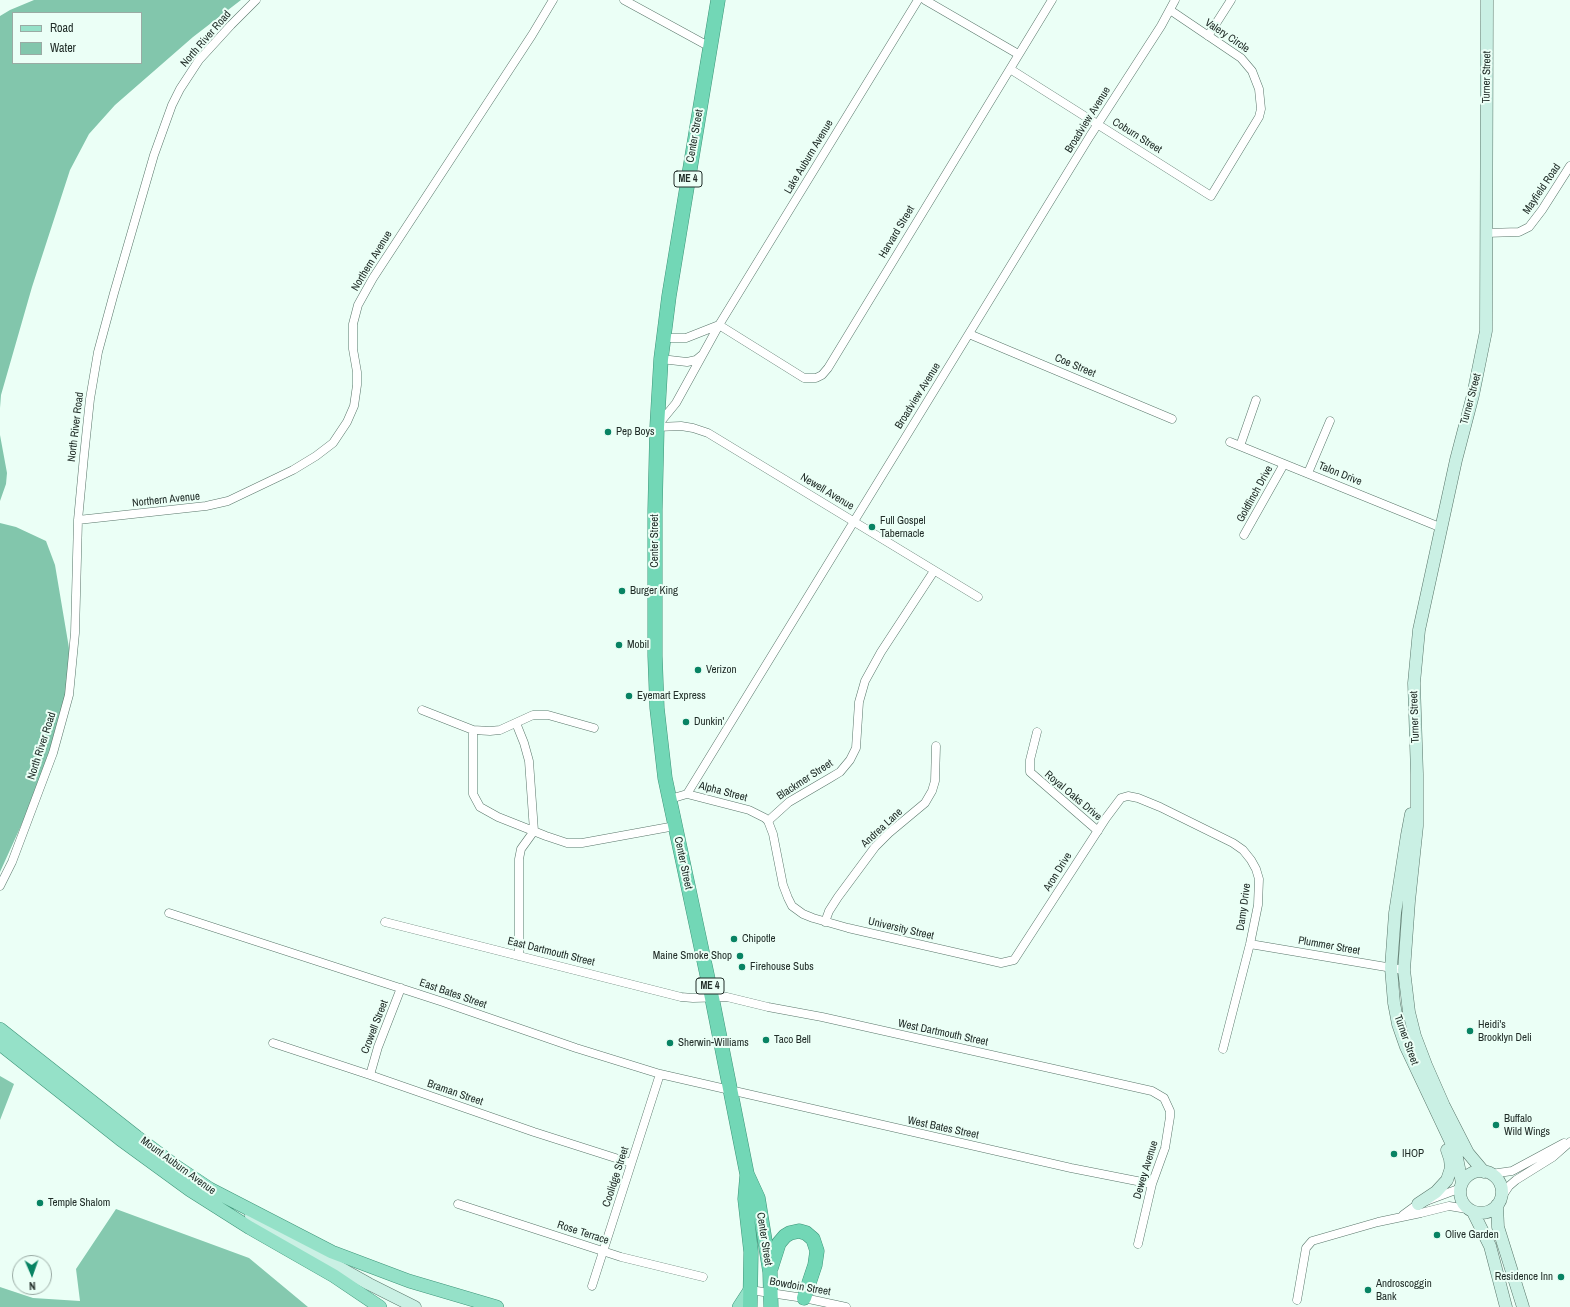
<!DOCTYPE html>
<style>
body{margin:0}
#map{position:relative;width:1570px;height:1307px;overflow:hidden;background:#ebfff6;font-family:"Archivo Narrow",sans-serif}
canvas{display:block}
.legend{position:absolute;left:12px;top:12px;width:130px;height:52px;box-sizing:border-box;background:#ebfff6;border:1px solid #9aaba4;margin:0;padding:5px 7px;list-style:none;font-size:12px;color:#212d28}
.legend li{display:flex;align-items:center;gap:8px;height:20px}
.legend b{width:20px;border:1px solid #9aaba4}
.north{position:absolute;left:12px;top:1255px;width:40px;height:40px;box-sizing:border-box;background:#ebfff6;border:1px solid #9aaba4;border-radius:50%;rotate:178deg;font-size:11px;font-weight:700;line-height:16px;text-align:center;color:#212d28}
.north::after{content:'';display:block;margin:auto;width:14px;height:18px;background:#088363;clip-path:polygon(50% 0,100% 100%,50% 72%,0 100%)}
</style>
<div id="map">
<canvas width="1570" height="1307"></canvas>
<ul class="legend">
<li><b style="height:5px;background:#95e1c8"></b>Road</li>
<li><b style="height:11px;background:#82c6ac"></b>Water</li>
</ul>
<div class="north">N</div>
</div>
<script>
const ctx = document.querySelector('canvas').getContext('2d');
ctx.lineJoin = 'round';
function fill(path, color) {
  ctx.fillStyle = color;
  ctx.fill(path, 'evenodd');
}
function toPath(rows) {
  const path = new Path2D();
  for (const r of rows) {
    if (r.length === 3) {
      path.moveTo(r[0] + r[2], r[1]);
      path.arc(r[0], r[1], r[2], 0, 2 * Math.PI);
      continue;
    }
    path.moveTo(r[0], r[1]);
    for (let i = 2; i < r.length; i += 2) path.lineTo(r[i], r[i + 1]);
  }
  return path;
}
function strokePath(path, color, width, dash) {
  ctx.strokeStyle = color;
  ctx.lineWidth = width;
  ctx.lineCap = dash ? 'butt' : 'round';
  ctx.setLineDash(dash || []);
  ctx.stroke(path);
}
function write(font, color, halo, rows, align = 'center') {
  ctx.font = font + ' "Archivo Narrow",sans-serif';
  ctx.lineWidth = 4;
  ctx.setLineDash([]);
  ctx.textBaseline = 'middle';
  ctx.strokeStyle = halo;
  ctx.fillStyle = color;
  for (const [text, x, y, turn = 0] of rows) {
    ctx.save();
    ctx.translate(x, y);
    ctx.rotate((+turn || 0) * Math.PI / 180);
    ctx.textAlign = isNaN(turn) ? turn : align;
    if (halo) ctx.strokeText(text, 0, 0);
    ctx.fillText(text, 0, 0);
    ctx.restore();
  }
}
fill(toPath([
 [0,1076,14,1084,0,1120],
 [116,1209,249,1258,308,1307,0,1307,0,1287,33,1298,80,1301,76,1269]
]), '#85c9af');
fill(toPath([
 [34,0,241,0,193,37,115,105,89,134,70,170,32,287,1,395,0,408,0,16,10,10],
 [13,13,141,13,141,63,13,63],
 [0,435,7,473,6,484,0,501],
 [0,523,16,527,46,541,55,565,70,654,71,677,44,775,0,872]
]), '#82c6ac');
const minor = toPath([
 [624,0,710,47],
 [925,0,1018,54],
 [1208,36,1231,0],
 [1010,69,1211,196,1259,117,1261,109,1259,89,1252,71,1241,58,1170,10],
 [1486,233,1519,232,1529,227,1542,210,1570,166],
 [719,325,804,378,816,378,822,375,828,368,1052,0],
 [969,334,1172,419],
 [664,338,686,338,719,325],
 [661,359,687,362,696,360,702,355],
 [658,425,676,403,719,325,918,0],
 [657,427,681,426,693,428,708,433,978,597],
 [1230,442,1442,528],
 [1240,446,1256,400],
 [1308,473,1330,421],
 [78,520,206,506,228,501,293,470,316,456,333,443,347,422,354,406,357,385,357,372,353,349,353,324,358,305,373,278,532,35,553,0],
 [1244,535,1284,464],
 [422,710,473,730,490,731,500,730,533,715,548,715,594,728],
 [516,723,524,743,529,761,534,831,521,849,519,859,519,956],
 [473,730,473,794,480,807,498,817,546,836,567,843,582,843,675,826],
 [1037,732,1030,760,1030,772,1098,831],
 [687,794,1090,136,1161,26,1175,0],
 [670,799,687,794,749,810,765,818,768,821,773,834,783,885,788,898,792,906,803,914,813,918,848,928,1001,963,1014,960,1106,818,1121,798,1128,796,1138,798,1160,807,1233,843,1243,850,1251,860,1256,869,1259,879,1258,905,1250,944,1223,1049],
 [768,821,789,802,830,778,840,772,850,760,856,748,859,702,865,681,881,652,934,571],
 [0,886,12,862,53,753,69,695,75,633,78,520,84,456,90,399,98,352,114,293,154,155,172,105,180,89,199,60,231,25,256,0],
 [169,913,443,1002,576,1048,660,1074,1071,1168,1152,1184],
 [385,922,681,997,693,998,727,997,768,1007,822,1017,1152,1091,1164,1098,1170,1111,1170,1117,1165,1148,1152,1184,1138,1244],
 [825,922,829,911,838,897,875,847,889,833,925,803,932,791,935,781,936,746],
 [1250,944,1404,970],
 [273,1043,370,1075,534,1132,631,1163],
 [370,1075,378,1047,401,988],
 [1491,1174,1512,1171,1564,1143],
 [1501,1198,1509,1186,1516,1180,1553,1157,1570,1142],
 [458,1204,621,1257,703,1277],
 [1403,1215,1418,1204,1461,1188],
 [592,1286,660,1074],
 [750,1290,804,1298,846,1307],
 [1297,1300,1306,1248,1312,1241,1378,1222,1421,1213,1449,1206,1467,1209]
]);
const secondary = toPath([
 [1411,814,1407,835,1395,913,1391,968,1394,1003,1398,1024,1406,1047,1456,1153,1462,1183],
 [1481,1192,21],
 [1484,1172,1468,1153,1444,1106,1426,1065,1415,1036,1409,1012,1404,970,1409,901,1417,826,1417,774,1414,683,1419,630,1456,460,1473,395,1486,331,1487,0],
 [1418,1204,1436,1192,1447,1180,1451,1168,1450,1159,1447,1150],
 [1497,1205,1498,1227,1523,1307],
 [1473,1212,1490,1246,1506,1307],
 [251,1216,279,1234,369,1284,415,1307]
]);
const primary = toPath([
 [0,1029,137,1137,177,1167,210,1189,332,1252,409,1281,497,1307],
 [0,1044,120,1139,190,1190,250,1228,334,1276,380,1307],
 [739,1307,750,1290]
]);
const trunk = toPath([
 [718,0,684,205,669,296,661,359,657,427,655,510,655,656,657,708,665,778,712,998,747,1174,758,1198,770,1272,771,1307],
 [747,1176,745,1199,751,1252,750,1307],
 [771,1268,779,1243,785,1236,790,1233,799,1231,806,1233,813,1239,817,1251,815,1265,804,1298]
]);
strokePath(minor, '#59766a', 9);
strokePath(secondary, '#59766a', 13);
strokePath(primary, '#3e9579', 14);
strokePath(trunk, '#3e9579', 15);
strokePath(minor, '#fff', 8);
strokePath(secondary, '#caf0e4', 12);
strokePath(primary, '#95e1c8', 13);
strokePath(trunk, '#72d7b6', 14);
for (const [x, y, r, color] of [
 [608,432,4,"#088363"],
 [872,527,4,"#088363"],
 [622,591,4,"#088363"],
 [619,645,4,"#088363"],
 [698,670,4,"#088363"],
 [629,696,4,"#088363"],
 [686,722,4,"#088363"],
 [734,939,4,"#088363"],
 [740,956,4,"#088363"],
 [742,967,4,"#088363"],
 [1470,1031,4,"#088363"],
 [766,1040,4,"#088363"],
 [670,1043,4,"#088363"],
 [1496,1125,4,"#088363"],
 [1394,1154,4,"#088363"],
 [40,1203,4,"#088363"],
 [1437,1235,4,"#088363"],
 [1561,1277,4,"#088363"],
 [1368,1290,4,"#088363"]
]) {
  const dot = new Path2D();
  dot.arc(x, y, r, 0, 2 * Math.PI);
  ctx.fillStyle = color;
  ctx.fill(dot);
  strokePath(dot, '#ebfff6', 1.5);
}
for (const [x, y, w] of [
 [688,179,28],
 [710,986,28]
]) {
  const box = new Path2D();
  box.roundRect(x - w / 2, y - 8, w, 16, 3);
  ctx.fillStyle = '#ebfff6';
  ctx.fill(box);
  strokePath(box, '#212d28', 1);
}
write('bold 10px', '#212d28', null, [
 ["ME 4",688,179],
 ["ME 4",710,986]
]);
write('11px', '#212d28', '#ebfff6', [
 ["Valery Circle",1227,36,34],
 ["North River Road",206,39,-49],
 ["Turner Street",1487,77,-89],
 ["Broadview Avenue",1088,120,-58],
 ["Center Street",695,136,-80],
 ["Coburn Street",1137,136,32],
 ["Lake Auburn Avenue",809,157,-59],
 ["Mayfield Road",1542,189,-56],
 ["Harvard Street",897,232,-59],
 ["Northern Avenue",372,261,-59],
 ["Coe Street",1075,366,23],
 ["Broadview Avenue",918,396,-58],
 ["Turner Street",1471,399,-75],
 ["North River Road",76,427,-83],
 ["Talon Drive",1340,474,22],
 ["Newell Avenue",827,492,31],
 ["Goldfinch Drive",1255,494,-61],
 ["Northern Avenue",166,500,-6],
 ["Center Street",655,541,-90],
 ["Turner Street",1415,717,-92],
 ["North River Road",42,746,-72],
 ["Blackmer Street",805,780,-33],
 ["Alpha Street",723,792,15],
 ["Royal Oaks Drive",1073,796,40],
 ["Andrea Lane",882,828,-43],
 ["Center Street",683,863,78],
 ["Aron Drive",1058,872,-58],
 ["Damy Drive",1244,907,-82],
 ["University Street",901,929,13],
 ["Plummer Street",1329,946,10],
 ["East Dartmouth Street",551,952,14],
 ["East Bates Street",453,994,19],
 ["Crowell Street",375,1027,-69],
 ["West Dartmouth Street",943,1033,12],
 ["Turner Street",1406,1040,70],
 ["Braman Street",455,1093,19],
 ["West Bates Street",943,1128,12],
 ["Mount Auburn Avenue",178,1166,36],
 ["Dewey Avenue",1146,1170,-73],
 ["Coolidge Street",616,1177,-72],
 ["Rose Terrace",583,1233,18],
 ["Center Street",764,1239,81],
 ["Bowdoin Street",800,1287,10]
]);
write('11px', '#212d28', '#ebfff6', [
 ["Pep Boys",616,432],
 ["Full Gospel",880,521],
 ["Tabernacle",880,534],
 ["Burger King",630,591],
 ["Mobil",627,645],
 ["Verizon",706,670],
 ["Eyemart Express",637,696],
 ["Dunkin'",694,722],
 ["Chipotle",742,939],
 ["Maine Smoke Shop",732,956,"right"],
 ["Firehouse Subs",750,967],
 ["Heidi's",1478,1025],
 ["Brooklyn Deli",1478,1038],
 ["Taco Bell",774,1040],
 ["Sherwin-Williams",678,1043],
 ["Buffalo",1504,1119],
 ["Wild Wings",1504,1132],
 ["IHOP",1402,1154],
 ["Temple Shalom",48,1203],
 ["Olive Garden",1445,1235],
 ["Residence Inn",1553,1277,"right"],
 ["Androscoggin",1376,1284],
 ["Bank",1376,1297]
], 'left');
</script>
